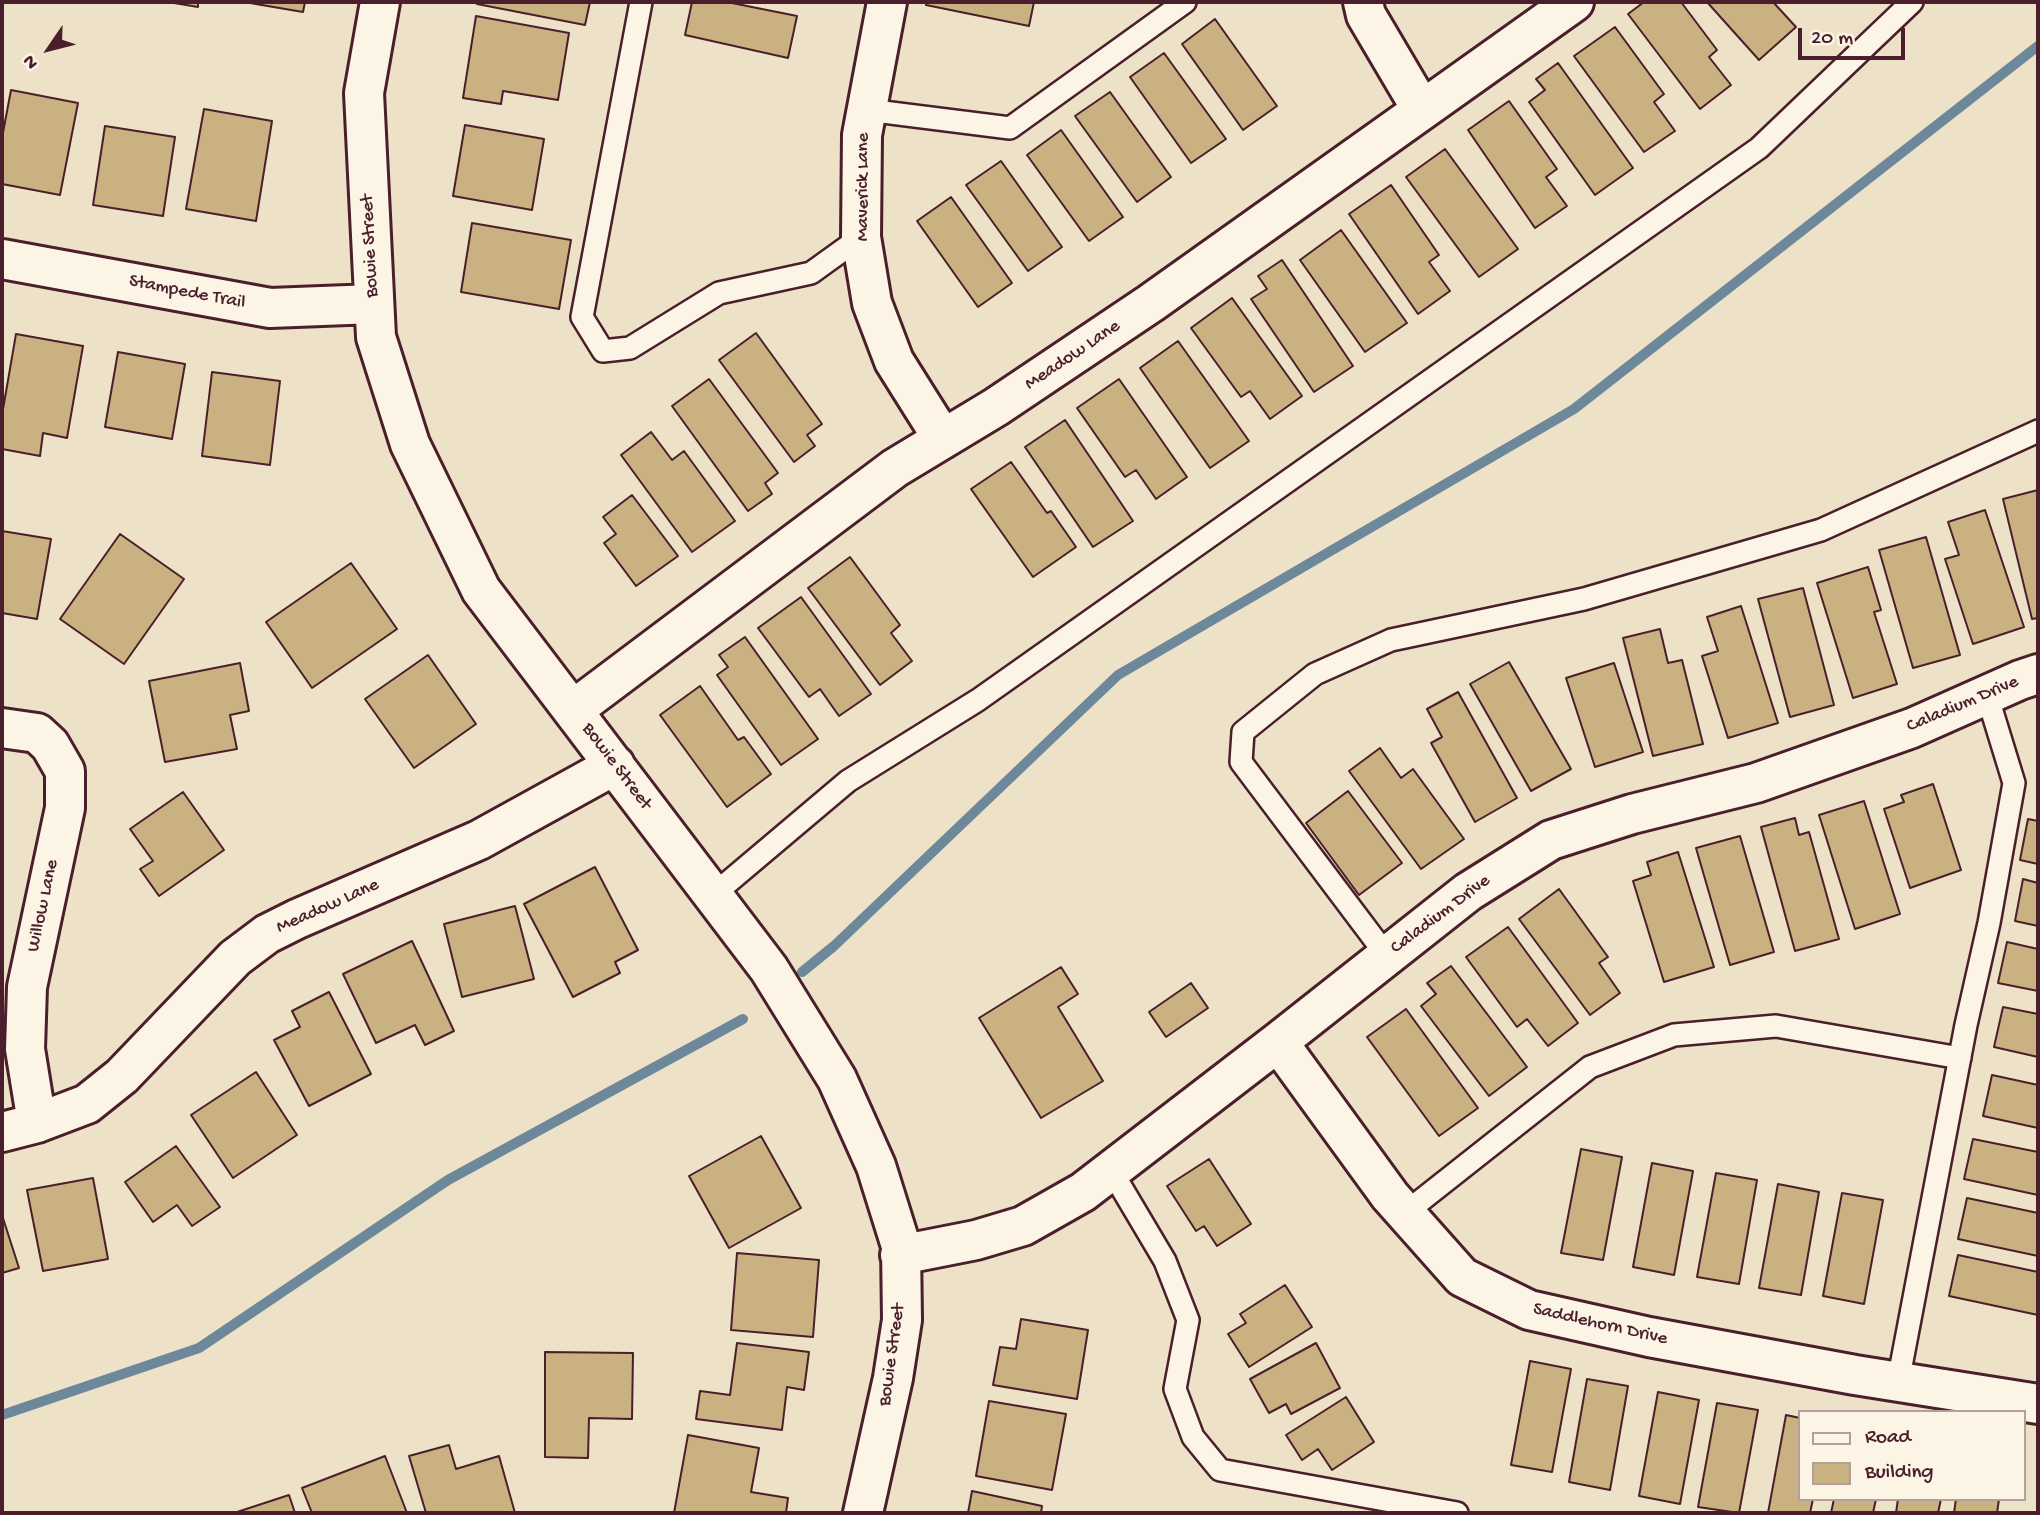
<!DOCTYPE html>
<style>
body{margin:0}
#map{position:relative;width:2040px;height:1515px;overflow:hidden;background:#ede1c7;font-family:"Gochi Hand",sans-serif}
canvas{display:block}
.frame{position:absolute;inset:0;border:4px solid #4a1f2b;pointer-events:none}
.legend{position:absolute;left:1798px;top:1410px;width:228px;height:91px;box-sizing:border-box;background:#fcf5e5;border:2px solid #b59f9b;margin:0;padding:9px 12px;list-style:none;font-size:21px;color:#4a1f2b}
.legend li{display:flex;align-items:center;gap:14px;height:35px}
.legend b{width:35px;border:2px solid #b59f9b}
.north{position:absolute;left:14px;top:14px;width:70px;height:70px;-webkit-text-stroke:5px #fcf5e5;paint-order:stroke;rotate:235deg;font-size:19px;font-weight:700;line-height:28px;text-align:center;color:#4a1f2b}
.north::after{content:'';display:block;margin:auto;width:24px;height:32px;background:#4a1f2b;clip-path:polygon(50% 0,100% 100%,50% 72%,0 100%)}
.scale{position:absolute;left:1798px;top:28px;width:107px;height:32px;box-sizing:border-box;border:4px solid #4a1f2b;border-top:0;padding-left:9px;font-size:21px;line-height:24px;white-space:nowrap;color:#4a1f2b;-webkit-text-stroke:5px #fcf5e5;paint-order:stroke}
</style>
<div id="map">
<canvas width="2040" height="1515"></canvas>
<div class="frame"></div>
<ul class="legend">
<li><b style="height:9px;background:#fcf5e5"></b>Road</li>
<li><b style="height:19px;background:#cab181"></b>Building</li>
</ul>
<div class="north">N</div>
<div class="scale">20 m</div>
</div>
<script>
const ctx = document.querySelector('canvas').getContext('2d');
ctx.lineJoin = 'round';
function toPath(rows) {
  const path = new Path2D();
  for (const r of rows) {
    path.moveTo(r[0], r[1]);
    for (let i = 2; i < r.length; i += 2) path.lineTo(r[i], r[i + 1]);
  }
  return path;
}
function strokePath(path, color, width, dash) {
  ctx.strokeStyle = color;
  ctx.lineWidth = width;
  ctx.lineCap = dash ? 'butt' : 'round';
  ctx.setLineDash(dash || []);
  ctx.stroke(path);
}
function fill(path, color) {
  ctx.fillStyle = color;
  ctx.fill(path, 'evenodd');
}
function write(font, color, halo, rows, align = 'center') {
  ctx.font = font + ' "Gochi Hand",sans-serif';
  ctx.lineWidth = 5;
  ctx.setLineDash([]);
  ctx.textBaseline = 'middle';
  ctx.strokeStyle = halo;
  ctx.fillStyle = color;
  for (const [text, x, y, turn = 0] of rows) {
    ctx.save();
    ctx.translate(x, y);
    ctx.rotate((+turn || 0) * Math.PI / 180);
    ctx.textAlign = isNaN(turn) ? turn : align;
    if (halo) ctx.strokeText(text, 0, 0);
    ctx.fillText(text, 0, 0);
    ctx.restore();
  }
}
strokePath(toPath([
 [802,972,834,946,1118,675,1574,409,2038,46],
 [2,1415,199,1348,448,1180,743,1019]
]), '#6d879b', 10);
const building = toPath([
 [168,2,198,2,198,7,168,2],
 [244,2,305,2,303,12,244,2],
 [477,2,590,2,585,25,477,4,477,2],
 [692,2,727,2,797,16,788,58,685,35,692,2],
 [926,2,1034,2,1029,26,926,5,926,2],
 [1644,2,1681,2,1717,50,1709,57,1731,85,1700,109,1628,14,1644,2],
 [1707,2,1773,2,1796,27,1759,60,1707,2],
 [476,16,569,33,558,100,503,91,501,104,463,98,476,16],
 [1215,19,1277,106,1243,130,1182,44,1215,19],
 [1615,27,1664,94,1654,102,1675,131,1644,152,1574,56,1615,27],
 [1164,53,1226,139,1191,163,1130,77,1164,53],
 [1558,63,1633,168,1595,195,1529,102,1545,90,1536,79,1558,63],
 [11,90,78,103,60,195,2,184,2,138,11,90],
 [1110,92,1171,177,1137,202,1075,116,1110,92],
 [1509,101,1557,169,1546,177,1567,206,1535,228,1468,130,1509,101],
 [204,109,272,121,256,221,186,209,204,109],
 [465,125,544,139,532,210,453,196,465,125],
 [105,126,175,137,163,216,93,205,105,126],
 [1061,130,1123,217,1089,241,1027,155,1061,130],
 [1445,149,1518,249,1479,277,1406,177,1445,149],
 [1001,161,1062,247,1028,271,966,185,1001,161],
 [1391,185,1439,255,1429,262,1450,291,1418,314,1349,214,1391,185],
 [951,197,1012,283,978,307,917,221,951,197],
 [472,223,571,240,559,309,461,292,472,223],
 [1341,230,1407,323,1365,352,1300,260,1341,230],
 [1282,260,1353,366,1314,392,1251,299,1267,289,1258,276,1282,260],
 [1232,298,1302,396,1270,419,1250,391,1241,397,1191,328,1232,298],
 [756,333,822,424,807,435,815,446,794,462,719,360,756,333],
 [16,334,83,346,67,438,43,433,40,456,2,449,2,415,16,334],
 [1178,341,1249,441,1210,468,1140,368,1178,341],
 [118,352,185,364,172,439,105,427,118,352],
 [212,372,280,381,270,465,202,456,212,372],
 [709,379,778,473,765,483,772,494,748,511,672,406,709,379],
 [1119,379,1187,477,1156,499,1136,470,1125,477,1077,408,1119,379],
 [1065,420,1133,521,1093,547,1025,447,1065,420],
 [651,432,672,460,684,451,735,521,692,552,621,455,651,432],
 [1011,462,1047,513,1051,511,1076,547,1033,577,971,489,1011,462],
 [2038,490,2038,618,2032,619,2003,499,2038,490],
 [632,495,678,556,636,586,604,543,616,534,603,517,632,495],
 [1985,510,2024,627,1973,644,1945,559,1959,555,1948,522,1985,510],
 [2,531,51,539,37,619,2,613,2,531],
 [120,534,184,579,124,664,60,619,120,534],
 [1926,537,1960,655,1913,668,1879,550,1926,537],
 [850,557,900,625,891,633,912,661,880,685,808,588,850,557],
 [351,563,397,629,312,688,266,622,351,563],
 [1868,567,1881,610,1874,612,1897,684,1853,698,1817,583,1868,567],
 [1803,588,1834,705,1790,717,1758,599,1803,588],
 [801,597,871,694,839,716,820,689,809,697,758,628,801,597],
 [1741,606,1778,723,1728,738,1702,656,1718,651,1707,617,1741,606],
 [1660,629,1668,663,1682,660,1703,744,1653,756,1623,638,1660,629],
 [745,637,818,739,781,765,717,675,728,667,719,655,745,637],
 [428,655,476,724,414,768,365,699,428,655],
 [1509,662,1571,769,1531,791,1470,684,1509,662],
 [240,663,249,711,230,715,237,749,165,762,149,681,240,663],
 [1614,663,1643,752,1595,767,1566,678,1614,663],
 [700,686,738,740,744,737,771,774,727,807,660,715,700,686],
 [1458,692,1517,798,1475,822,1431,743,1442,737,1427,709,1458,692],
 [1380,748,1401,778,1413,769,1464,839,1421,869,1349,771,1380,748],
 [1933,784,1961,870,1910,888,1884,809,1904,802,1901,795,1933,784],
 [1348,791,1402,863,1359,895,1306,823,1348,791],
 [183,792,224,850,159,896,140,869,153,861,130,829,183,792],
 [1864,801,1900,914,1855,929,1819,815,1864,801],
 [1795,818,1799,835,1809,832,1839,939,1795,951,1761,827,1795,818],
 [2028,819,2038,821,2038,864,2020,860,2028,819],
 [1740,836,1774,952,1730,965,1696,848,1740,836],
 [1678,852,1714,967,1664,982,1633,881,1651,875,1647,862,1678,852],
 [595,867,638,950,615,962,620,973,573,997,524,904,595,867],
 [2023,879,2038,883,2038,926,2015,921,2023,879],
 [1559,889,1608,957,1599,963,1620,993,1590,1015,1519,919,1559,889],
 [515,906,534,979,462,997,444,924,515,906],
 [1508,927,1578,1023,1548,1046,1527,1019,1517,1027,1466,957,1508,927],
 [412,941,454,1031,425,1045,415,1025,376,1043,343,974,412,941],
 [2007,942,2038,949,2038,991,1998,983,2007,942],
 [1451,966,1527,1067,1489,1096,1421,1006,1436,994,1427,983,1451,966],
 [1061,967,1078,994,1058,1007,1103,1081,1041,1118,979,1018,1061,967],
 [1191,983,1208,1008,1166,1037,1149,1012,1191,983],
 [329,992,371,1074,309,1106,274,1040,300,1027,292,1011,329,992],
 [2003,1007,2038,1014,2038,1057,1994,1047,2003,1007],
 [1406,1009,1478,1108,1439,1136,1367,1037,1406,1009],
 [256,1072,297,1135,233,1178,191,1115,256,1072],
 [1992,1075,2038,1085,2038,1128,1983,1116,1992,1075],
 [761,1136,801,1208,729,1248,689,1176,761,1136],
 [1973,1139,2038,1152,2038,1195,1964,1179,1973,1139],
 [176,1146,220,1207,192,1226,177,1205,153,1222,125,1182,176,1146],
 [1581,1149,1622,1157,1603,1260,1561,1253,1581,1149],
 [1209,1159,1251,1224,1217,1246,1204,1226,1196,1231,1167,1186,1209,1159],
 [1652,1163,1693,1171,1674,1275,1633,1267,1652,1163],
 [1716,1173,1757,1180,1739,1284,1697,1277,1716,1173],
 [93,1178,108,1259,43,1271,27,1190,93,1178],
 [1778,1184,1819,1192,1801,1295,1759,1288,1778,1184],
 [1842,1193,1883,1200,1864,1304,1823,1296,1842,1193],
 [1967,1198,2038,1213,2038,1256,1958,1239,1967,1198],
 [2,1215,19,1268,2,1273,2,1215],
 [737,1253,819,1260,813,1337,731,1330,737,1253],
 [1958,1255,2038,1272,2038,1315,1949,1296,1958,1255],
 [1285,1285,1312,1327,1249,1367,1228,1334,1246,1323,1240,1314,1285,1285],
 [1021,1319,1088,1330,1077,1399,993,1385,1000,1347,1016,1349,1021,1319],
 [737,1343,809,1352,804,1390,787,1387,782,1430,696,1419,700,1391,730,1395,737,1343],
 [1316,1343,1340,1388,1291,1414,1286,1404,1269,1413,1250,1379,1316,1343],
 [545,1352,633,1353,632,1419,589,1418,588,1458,545,1457,545,1352],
 [1530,1361,1571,1369,1552,1472,1511,1465,1530,1361],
 [1587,1379,1628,1386,1610,1490,1569,1482,1587,1379],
 [1658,1392,1699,1400,1680,1504,1639,1496,1658,1392],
 [1346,1397,1374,1442,1332,1470,1318,1449,1302,1460,1286,1435,1346,1397],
 [989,1401,1066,1414,1052,1490,976,1476,989,1401],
 [1717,1403,1758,1410,1739,1513,1698,1507,1717,1403],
 [1786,1415,1800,1418,1800,1499,1813,1499,1810,1513,1768,1513,1786,1415],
 [688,1435,759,1448,751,1492,788,1498,786,1513,674,1513,688,1435],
 [449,1445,456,1469,499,1456,515,1513,426,1513,409,1456,449,1445],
 [385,1456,407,1513,312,1513,302,1488,385,1456],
 [972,1491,1042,1506,1041,1513,968,1513,972,1491],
 [289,1495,295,1513,234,1513,289,1495],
 [1834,1499,1876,1499,1873,1513,1831,1513,1834,1499],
 [1898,1499,1941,1499,1938,1513,1896,1513,1898,1499],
 [1956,1499,1999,1499,1997,1513,1954,1513,1956,1499]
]);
fill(building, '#cab181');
strokePath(building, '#4a1f2b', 2);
const lane = toPath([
 [641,2,582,317,603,351,630,348,719,293,811,273,861,237],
 [867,110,1010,128,1185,2],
 [713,895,848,781,978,700,1759,148,1912,2],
 [1387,956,1241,762,1243,732,1315,674,1391,640,1584,599,1821,530,2038,431],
 [1111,1170,1165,1261,1188,1320,1175,1389,1193,1437,1220,1470,1457,1513],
 [1405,1213,1590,1067,1674,1035,1776,1026,1960,1058],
 [1898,1382,1966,1025,1989,923,2014,783,1987,695]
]);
const street = toPath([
 [380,2,364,93,376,337,410,444,481,590,769,969,837,1079,876,1166,901,1246,902,1320,893,1378,863,1513],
 [887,2,862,135,861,237,872,303,894,361,943,439],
 [1363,2,1366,15,1422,110],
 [2,259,270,308,374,304],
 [573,710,895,468,996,407,1151,303,1574,2],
 [2,728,37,733,50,745,65,771,65,808,27,987,25,1049,37,1123],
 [1278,1042,1390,1196,1462,1277,1529,1310,1649,1337,1855,1375,2038,1404],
 [2,1132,37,1123,87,1104,122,1076,235,958,267,934,297,919,479,840,615,765],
 [900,1255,976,1240,1023,1226,1083,1192,1278,1042,1468,892,1551,840,1632,814,1756,783,1912,728,2020,680,2038,674]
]);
strokePath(lane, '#4a1f2b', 26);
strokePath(street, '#4a1f2b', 44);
strokePath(lane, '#fcf5e5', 21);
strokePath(street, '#fcf5e5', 38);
write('19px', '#4a1f2b', '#fcf5e5', [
 ["Maverick Lane",864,187,-90],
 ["Bowie Street",371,246,-93],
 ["Stampede Trail",187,293,11],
 ["Meadow Lane",1073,356,-34],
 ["Caladium Drive",1963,705,-23],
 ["Bowie Street",616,767,53],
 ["Willow Lane",44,906,-78],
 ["Meadow Lane",328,907,-24],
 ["Caladium Drive",1441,915,-37],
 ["Saddlehorn Drive",1600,1325,13],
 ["Bowie Street",893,1355,-82]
]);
</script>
